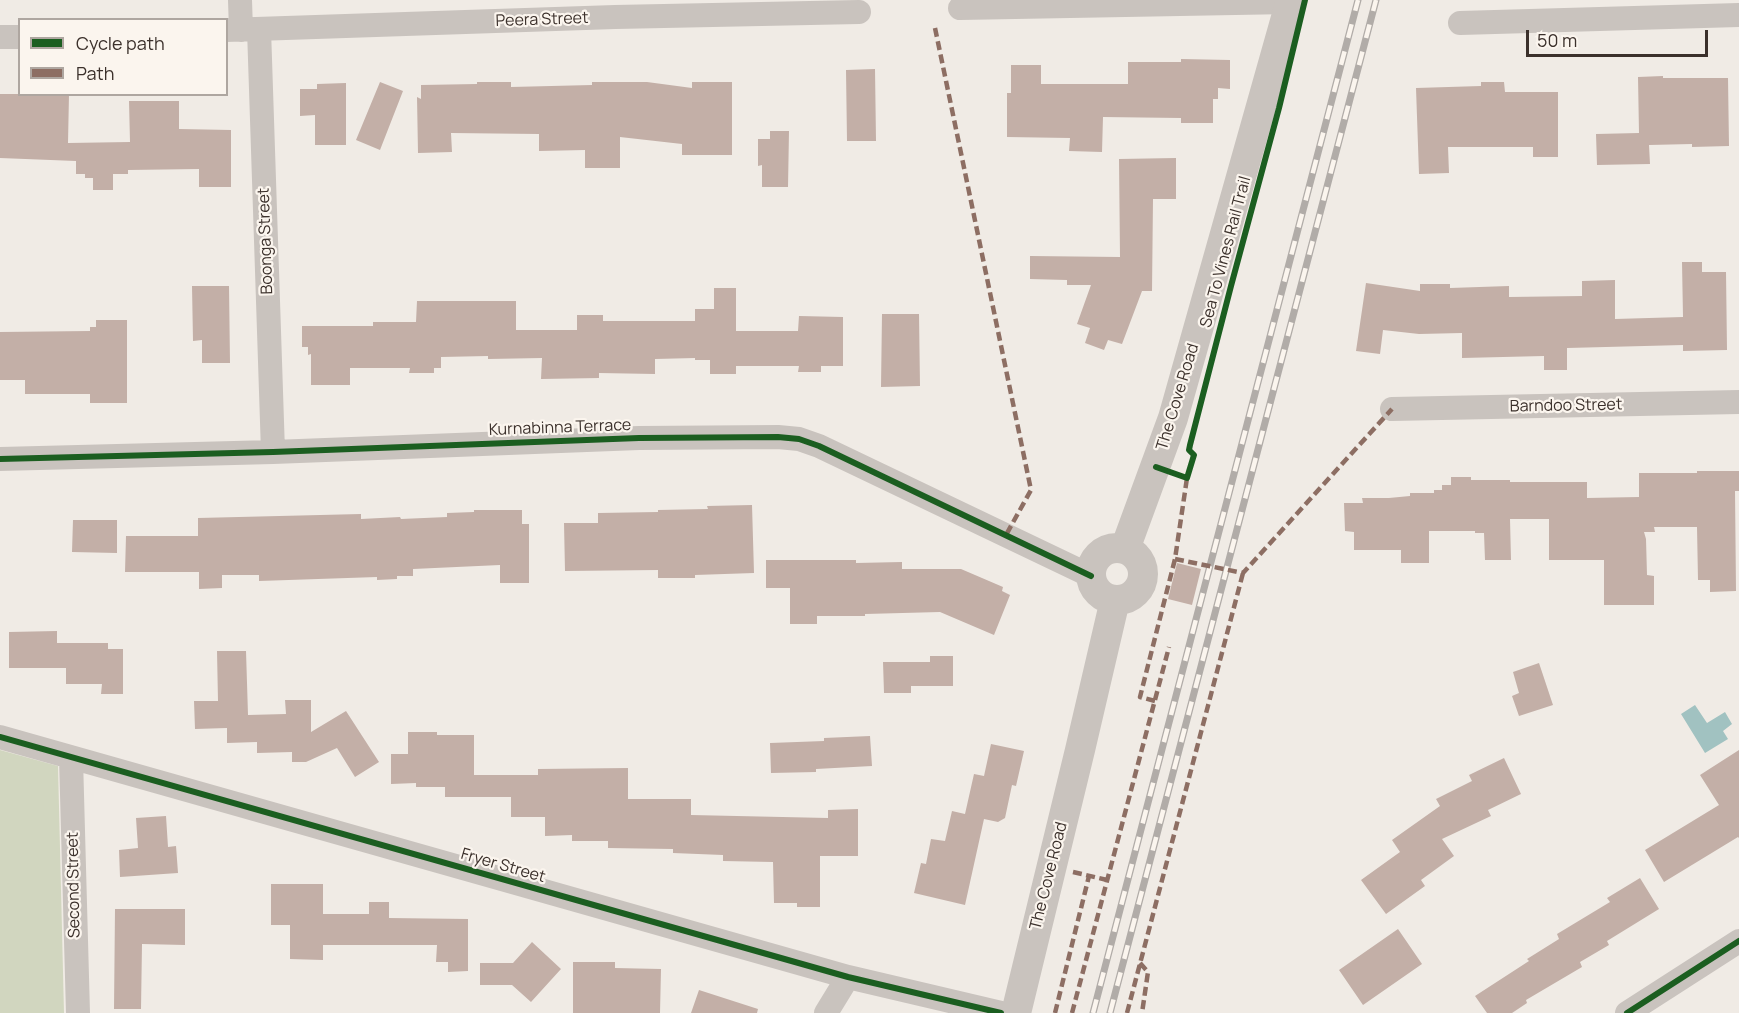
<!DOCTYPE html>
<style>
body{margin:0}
#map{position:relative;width:1739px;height:1013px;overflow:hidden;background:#f0ebe5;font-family:Manrope,sans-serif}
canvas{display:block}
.legend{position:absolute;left:18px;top:18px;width:210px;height:78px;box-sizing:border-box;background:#fbf5ee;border:2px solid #aea6a0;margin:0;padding:8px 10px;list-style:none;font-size:18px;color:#3b302b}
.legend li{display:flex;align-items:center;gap:12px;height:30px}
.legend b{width:30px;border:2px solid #aea6a0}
.scale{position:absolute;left:1526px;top:30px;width:182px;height:27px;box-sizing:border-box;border:3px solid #3b302b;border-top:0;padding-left:8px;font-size:18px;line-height:21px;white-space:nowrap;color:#3b302b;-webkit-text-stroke:4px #fbf5ee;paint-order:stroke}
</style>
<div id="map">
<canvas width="1739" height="1013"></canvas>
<ul class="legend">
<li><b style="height:8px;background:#1b5e20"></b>Cycle path</li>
<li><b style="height:8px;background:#8d6e63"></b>Path</li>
</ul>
<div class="scale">50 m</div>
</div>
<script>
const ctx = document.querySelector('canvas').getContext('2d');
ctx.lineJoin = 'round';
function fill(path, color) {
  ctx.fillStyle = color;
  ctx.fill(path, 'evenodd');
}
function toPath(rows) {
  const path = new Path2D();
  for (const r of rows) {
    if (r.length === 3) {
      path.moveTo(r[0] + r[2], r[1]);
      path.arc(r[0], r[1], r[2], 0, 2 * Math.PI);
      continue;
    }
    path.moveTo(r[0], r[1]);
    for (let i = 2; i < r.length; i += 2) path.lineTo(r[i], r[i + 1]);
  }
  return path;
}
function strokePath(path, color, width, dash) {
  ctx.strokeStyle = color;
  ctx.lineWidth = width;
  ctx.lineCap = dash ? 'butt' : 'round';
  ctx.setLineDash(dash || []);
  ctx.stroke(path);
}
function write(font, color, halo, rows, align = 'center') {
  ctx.font = font + ' Manrope,sans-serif';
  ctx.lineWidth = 4.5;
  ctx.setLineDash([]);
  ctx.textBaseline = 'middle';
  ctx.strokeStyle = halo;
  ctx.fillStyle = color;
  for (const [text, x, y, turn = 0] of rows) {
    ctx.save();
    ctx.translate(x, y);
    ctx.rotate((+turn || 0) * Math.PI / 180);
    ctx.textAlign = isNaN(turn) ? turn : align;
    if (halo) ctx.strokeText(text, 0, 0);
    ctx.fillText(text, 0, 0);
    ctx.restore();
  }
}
fill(toPath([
 [0,750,58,766,64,1013,0,1013]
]), '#d1d6bf');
fill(toPath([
 [1695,705,1707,723,1725,712,1732,724,1723,731,1728,739,1705,753,1681,714]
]), '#a1c2c1');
fill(toPath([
 [1181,59,1230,60,1230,89,1218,88,1218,99,1213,99,1213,123,1181,123,1181,118,1103,117,1102,152,1069,151,1070,138,1007,137,1007,93,1011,93,1011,65,1041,65,1041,84,1128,84,1128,62,1181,62],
 [875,69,876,141,847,141,846,70],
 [1663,76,1663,78,1728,78,1729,146,1692,147,1692,144,1649,145,1650,164,1597,165,1596,134,1639,133,1638,77],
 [380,82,403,91,380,150,356,140],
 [477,82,511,82,511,87,592,85,592,82,647,82,692,88,692,82,732,82,732,155,682,155,682,144,620,137,620,168,585,168,585,150,539,151,539,134,451,133,452,152,418,153,417,97,421,99,421,85,477,84],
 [1481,82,1504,82,1505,92,1558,92,1558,157,1533,157,1533,147,1448,147,1449,173,1419,174,1416,88,1481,86],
 [346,83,346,145,315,145,315,115,300,116,300,89,317,89,317,84],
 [0,94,69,94,68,143,130,142,129,101,179,101,179,129,231,130,231,187,199,187,199,169,128,170,128,174,113,174,113,190,93,190,93,178,85,178,85,174,76,174,76,161,0,158],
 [770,131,789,131,788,187,762,187,762,165,758,166,758,139,770,139],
 [1176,158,1176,199,1153,199,1152,291,1142,291,1122,344,1108,340,1104,350,1085,343,1090,328,1077,324,1091,285,1067,285,1067,280,1030,279,1030,256,1120,257,1119,159],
 [1682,262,1702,262,1702,272,1726,272,1727,350,1683,351,1683,345,1567,348,1567,370,1544,370,1544,356,1462,358,1462,333,1419,334,1383,330,1380,354,1356,351,1366,283,1420,291,1420,284,1450,284,1450,288,1509,286,1509,297,1582,296,1582,281,1615,280,1615,319,1683,317],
 [192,286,229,286,230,363,202,363,202,340,193,341],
 [714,288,736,288,736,331,798,331,799,316,843,317,843,366,821,366,821,372,798,372,799,366,736,366,736,374,710,374,710,360,695,360,695,358,655,359,655,374,599,373,599,378,541,379,542,358,488,359,488,356,441,357,441,368,434,368,434,373,409,373,410,368,350,368,350,385,311,385,311,354,308,355,308,347,302,347,302,326,373,326,373,322,416,322,417,301,516,301,516,330,577,330,577,315,603,315,603,321,695,321,695,309,714,309],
 [882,314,919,314,920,386,881,387],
 [96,320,127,320,127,403,90,403,90,394,25,394,25,380,0,380,0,332,90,331,90,327,96,327],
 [1697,471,1739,471,1739,491,1735,491,1736,591,1710,592,1710,580,1698,580,1697,527,1654,527,1655,532,1644,532,1646,539,1647,575,1654,576,1654,605,1604,605,1604,560,1549,560,1549,519,1510,519,1511,560,1485,560,1484,533,1475,533,1475,531,1429,531,1429,563,1401,563,1401,550,1354,550,1354,532,1345,531,1344,503,1363,503,1362,498,1389,498,1410,496,1410,493,1434,493,1434,490,1442,490,1442,485,1451,485,1451,477,1471,477,1471,480,1510,480,1510,482,1587,482,1587,498,1639,497,1639,473,1697,473],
 [752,505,754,573,695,575,695,578,658,578,658,570,565,571,564,523,598,523,598,513,658,512,658,510,708,509,707,506],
 [474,510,522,510,522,524,529,524,529,583,500,583,500,565,413,569,413,576,397,576,397,579,377,580,377,577,259,581,259,575,222,575,222,588,199,589,199,572,125,572,126,536,198,536,198,518,361,514,361,519,400,517,401,519,447,517,447,513,474,512],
 [73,520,117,520,117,553,72,552],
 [766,560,856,560,856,563,902,562,902,569,961,569,1003,587,1002,591,1010,595,994,635,940,612,865,614,865,616,817,616,817,624,790,624,790,588,766,588],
 [1177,563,1201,569,1192,605,1168,599],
 [57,631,57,643,108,643,108,649,123,649,123,694,101,694,102,684,66,684,66,668,9,668,9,632],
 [217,651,246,651,248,715,286,714,285,700,311,700,311,732,346,711,379,762,355,777,337,748,306,762,292,762,292,752,257,753,257,742,227,743,227,728,195,729,194,701,218,701],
 [930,656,953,656,953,686,911,686,911,693,884,693,883,662,930,662],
 [1539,663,1553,705,1519,716,1512,696,1519,693,1513,672],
 [408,732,437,732,437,735,474,735,474,775,538,775,538,769,628,768,628,799,691,799,691,815,828,818,828,810,858,809,858,856,820,856,820,907,797,907,797,903,774,903,773,862,723,861,723,855,673,853,673,849,608,848,608,841,572,841,572,835,545,836,545,817,511,817,511,797,445,797,445,787,416,787,416,783,391,784,391,754,408,754],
 [870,736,872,766,816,769,816,772,771,773,770,743,824,741,824,738],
 [991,744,1024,751,1016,786,1012,785,1005,818,998,822,984,819,965,905,914,893,921,863,926,864,931,839,945,841,952,811,965,814,974,774,984,776],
 [1739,750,1739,838,1738,837,1664,882,1645,850,1719,805,1700,775],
 [1504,758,1521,794,1488,810,1491,816,1442,839,1454,856,1421,880,1425,886,1386,914,1361,880,1400,852,1392,840,1440,806,1436,799,1472,781,1469,775],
 [166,816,168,847,176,846,178,873,120,877,119,850,138,848,136,818],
 [1640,878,1659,909,1607,941,1609,945,1580,962,1582,967,1526,1000,1527,1003,1512,1013,1487,1013,1475,996,1529,961,1527,959,1559,939,1557,934,1610,902,1607,898],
 [271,884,323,884,323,914,369,914,369,902,389,902,389,918,468,919,468,971,448,972,448,962,436,962,437,945,323,945,323,960,290,959,290,925,271,925],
 [115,909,185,909,185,945,142,944,141,1009,114,1009],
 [1398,929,1422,964,1363,1005,1339,970],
 [532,942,561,969,531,1002,512,985,480,985,480,963,513,963],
 [573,962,615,962,615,968,661,969,660,1013,573,1013],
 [699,990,758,1009,757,1013,691,1013]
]), '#c3afa7');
strokePath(toPath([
 [240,0,241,30],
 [960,8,1290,2],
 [1460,23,1739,15],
 [259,29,273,452],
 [226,30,615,17,859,12],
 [0,37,20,37],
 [1392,409,1739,402],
 [0,459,273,452,639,438,778,437,799,439,819,446,1091,576],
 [0,737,848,977,1001,1013],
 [71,758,78,1013],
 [826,1013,848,977],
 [1627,1013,1739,941]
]), '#c9c3be', 24);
strokePath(toPath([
 [1117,574,26],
 [1125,549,1173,418,1291,0],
 [1016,1013,1080,750,1115,600]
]), '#c9c3be', 30);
const rail = toPath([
 [1093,1013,1358,0],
 [1110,1013,1376,0]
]);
strokePath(rail, '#b1aca8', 7);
strokePath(rail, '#fbf5ee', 4.5, [14]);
strokePath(toPath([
 [935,28,1031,490,1006,535],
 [1175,559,1243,573,1392,409],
 [1155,701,1140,697,1175,559,1187,478],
 [1073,872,1107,880],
 [1140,963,1148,972,1142,1013],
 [1055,1013,1089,876],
 [1072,1013,1169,647],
 [1127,1013,1243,573]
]), '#8d6e63', 4.5, [9, 4.5]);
strokePath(toPath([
 [0,459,273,452,639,438,778,437,799,439,819,446,1091,576],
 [1156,467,1187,478,1194,455,1189,450,1190,445,1231,286,1279,108,1305,0],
 [0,737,848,977,1001,1013],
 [1627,1013,1739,941]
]), '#1b5e20', 6);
write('16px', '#3b302b', '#fbf5ee', [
 ["Peera Street",542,20,-2],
 ["Boonga Street",266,241,-92],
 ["Sea To Vines Rail Trail",1226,252,-75],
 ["The Cove Road",1178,397,-73],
 ["Barndoo Street",1566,406,-1],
 ["Kurnabinna Terrace",560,428,-2],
 ["Fryer Street",503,866,16],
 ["The Cove Road",1049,876,-76],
 ["Second Street",74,885,-91]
]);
</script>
